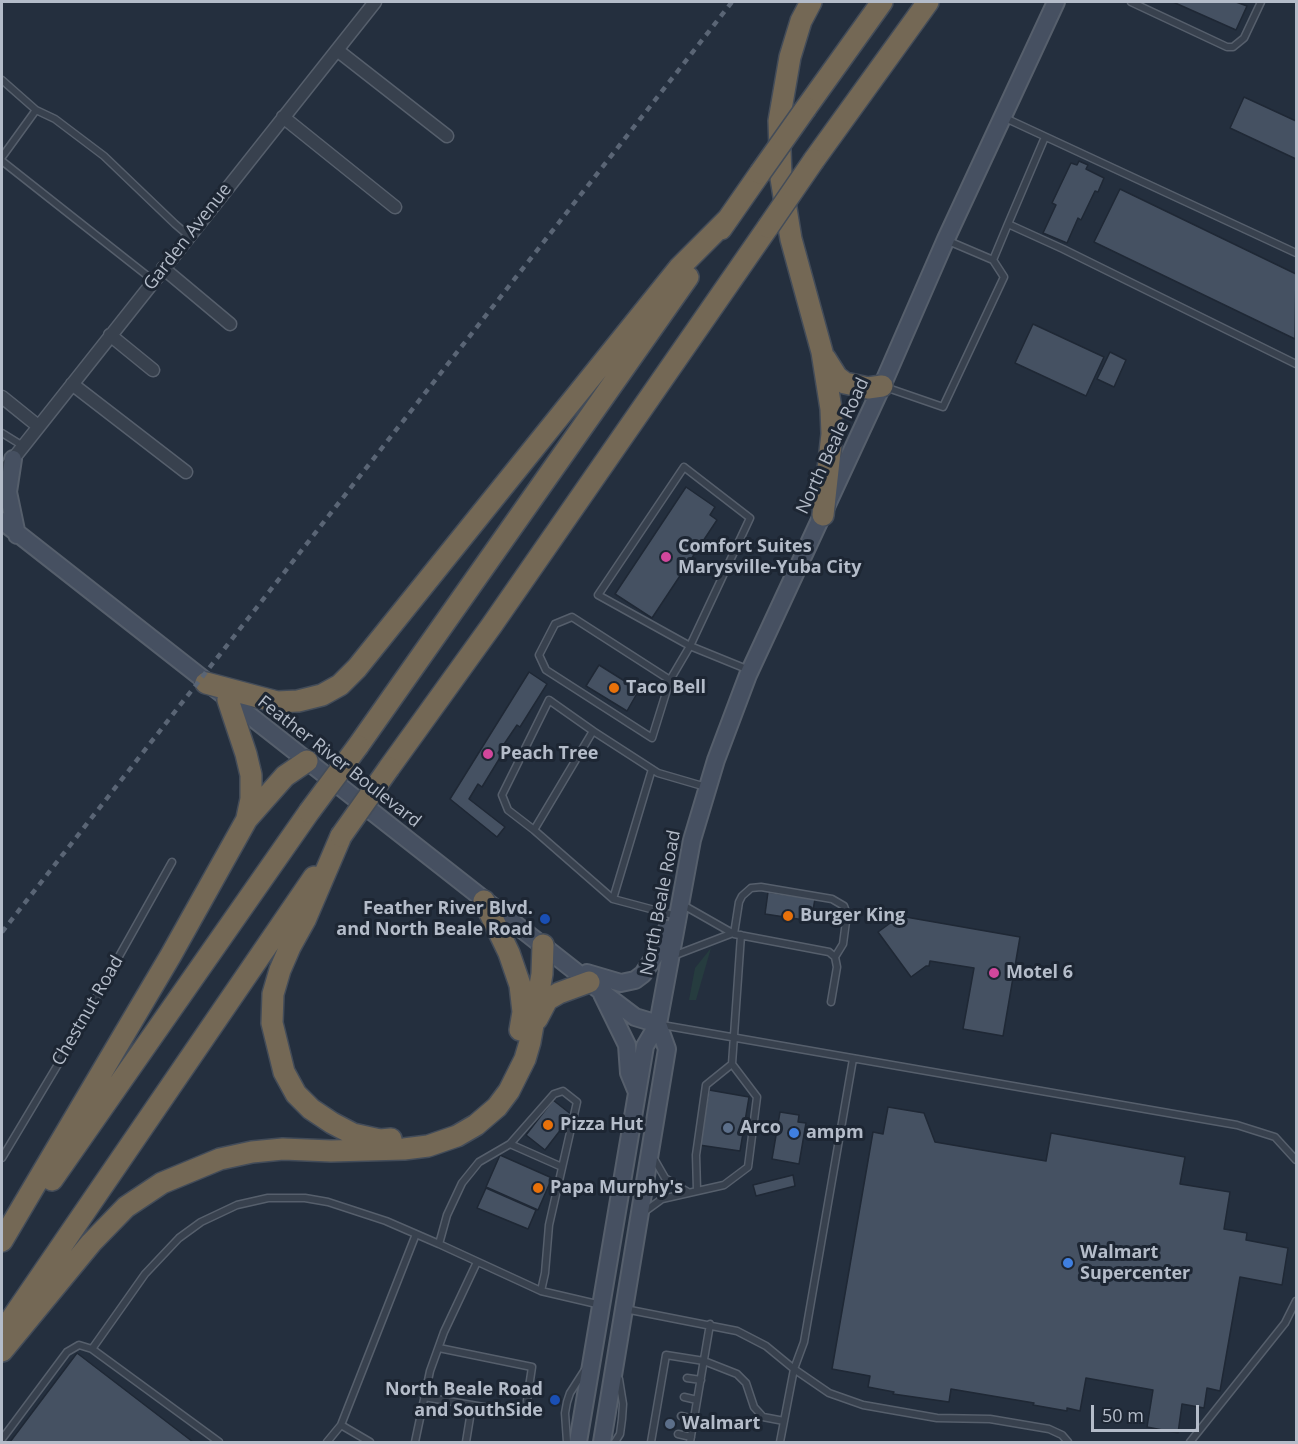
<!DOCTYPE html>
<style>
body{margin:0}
#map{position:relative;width:1298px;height:1444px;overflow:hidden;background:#242f3e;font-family:"Open Sans",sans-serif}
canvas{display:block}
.frame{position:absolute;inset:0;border:3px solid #b4bcc9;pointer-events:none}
.scale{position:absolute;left:1091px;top:1405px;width:108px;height:27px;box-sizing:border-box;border:3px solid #b4bcc9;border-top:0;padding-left:8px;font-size:18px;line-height:21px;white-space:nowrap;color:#b4bcc9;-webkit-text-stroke:4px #1d2633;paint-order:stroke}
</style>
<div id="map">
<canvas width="1298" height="1444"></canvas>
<div class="frame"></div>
<div class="scale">50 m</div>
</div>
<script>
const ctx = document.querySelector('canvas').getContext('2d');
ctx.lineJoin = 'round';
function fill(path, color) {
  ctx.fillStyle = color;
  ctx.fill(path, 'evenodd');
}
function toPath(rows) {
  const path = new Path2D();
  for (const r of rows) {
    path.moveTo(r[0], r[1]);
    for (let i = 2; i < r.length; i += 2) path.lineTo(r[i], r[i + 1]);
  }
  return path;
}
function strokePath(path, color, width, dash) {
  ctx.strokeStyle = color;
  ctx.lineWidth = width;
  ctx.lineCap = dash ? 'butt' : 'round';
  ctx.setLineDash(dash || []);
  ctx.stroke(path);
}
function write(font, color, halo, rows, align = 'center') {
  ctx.font = font + ' "Open Sans",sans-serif';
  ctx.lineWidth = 6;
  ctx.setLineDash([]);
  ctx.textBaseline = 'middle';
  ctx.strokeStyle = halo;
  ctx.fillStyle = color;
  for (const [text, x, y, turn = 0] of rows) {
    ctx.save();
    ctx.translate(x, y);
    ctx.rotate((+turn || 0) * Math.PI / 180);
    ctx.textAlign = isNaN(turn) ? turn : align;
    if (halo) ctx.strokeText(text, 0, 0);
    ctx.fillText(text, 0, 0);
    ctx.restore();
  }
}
fill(toPath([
 [711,948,696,1000,689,1000,695,968]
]), '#263c3f');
const building = toPath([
 [1173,2,1236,2,1247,6,1236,30,1173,2],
 [1244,97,1296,121,1296,159,1230,128,1244,97],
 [1079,161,1088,165,1086,169,1104,178,1098,192,1095,191,1081,220,1078,218,1067,243,1043,233,1056,205,1052,203,1071,163,1077,165,1079,161],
 [1120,189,1296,274,1295,339,1094,242,1120,189],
 [1033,324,1104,357,1086,396,1015,363,1033,324],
 [1110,352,1126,360,1114,387,1097,379,1110,352],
 [686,487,715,507,710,515,717,520,652,618,615,594,686,487],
 [599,665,639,690,627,711,586,686,599,665],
 [529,672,547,684,520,727,517,725,498,753,501,756,482,787,478,784,469,799,505,827,497,837,450,799,529,672],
 [768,892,815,899,811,921,765,914,768,892],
 [900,916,1020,937,1003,1036,963,1029,974,968,930,961,929,966,926,966,911,977,878,932,900,916],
 [709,1090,749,1097,740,1151,699,1145,709,1090],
 [553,1100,572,1115,545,1150,526,1135,553,1100],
 [888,1107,924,1113,935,1142,1046,1161,1051,1133,1185,1157,1180,1184,1230,1192,1224,1229,1247,1233,1246,1240,1288,1248,1282,1285,1240,1277,1220,1391,1207,1388,1204,1408,1182,1404,1178,1433,1147,1427,1153,1390,1086,1378,1080,1411,1067,1408,1067,1411,1033,1405,1034,1403,951,1389,949,1402,893,1394,894,1392,868,1387,870,1376,832,1369,873,1132,883,1134,888,1107],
 [780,1112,799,1115,798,1122,806,1123,799,1164,772,1159,780,1112],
 [500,1155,552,1178,538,1210,486,1187,500,1155],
 [793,1175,795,1186,756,1196,753,1185,793,1175],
 [486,1188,536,1210,528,1229,477,1208,486,1188],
 [77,1353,193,1442,10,1442,77,1353]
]);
fill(building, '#455162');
strokePath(building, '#1f2835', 1.5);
const service = toPath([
 [1131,2,1227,47,1233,47,1244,38,1261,2],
 [2,80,36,110,55,119,104,156,175,224,189,236],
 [1003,117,1296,253],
 [2,157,36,110],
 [2,161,154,281],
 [1008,224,1045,137],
 [946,240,993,260,1008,224,1063,249,1296,364],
 [885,387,943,407,1004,277,993,260],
 [2,433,23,446],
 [670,680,652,738,546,670,539,655,555,624,572,617,670,680,690,646,598,595,684,467,750,518,690,646,749,670],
 [534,830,508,810,502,795,549,700,593,731],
 [613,899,652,769],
 [683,905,734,934,829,952,835,957,837,967,831,1002],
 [673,915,613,899,534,830,593,731,658,773,706,787],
 [734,934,739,902,742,896,751,888,761,887,832,899,844,906,847,914,843,944,835,957],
 [673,956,733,933],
 [662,1025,1237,1125,1275,1137,1296,1160],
 [510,1144,479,1162,462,1183,447,1215,439,1244,541,1291,601,1305],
 [653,1157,665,1178,688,1192],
 [2,1158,63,1056,172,862],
 [697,1190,696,1155,706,1085,732,1064],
 [644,1212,662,1199,724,1185,748,1167,757,1097,732,1064,741,935],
 [541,1291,545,1273,549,1225,577,1102,563,1091,554,1094,510,1144,562,1167],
 [625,1309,737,1331,766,1346,794,1369,829,1393,863,1405,937,1418,990,1419,1049,1429,1062,1435,1068,1442],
 [92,1349,145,1274,179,1238,201,1222,237,1205,268,1198,305,1198,328,1202,386,1221,439,1244],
 [687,1378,701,1380],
 [424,1397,525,1414,532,1367,439,1348],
 [684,1397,697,1400],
 [681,1416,694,1419],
 [341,1425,416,1234],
 [678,1434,691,1437],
 [2,1439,67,1352,79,1345,92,1349,219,1442],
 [327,1442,341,1425,370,1442],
 [415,1442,430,1371,444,1332,477,1262],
 [466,1442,472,1405],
 [567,1442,565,1413,567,1402,570,1393,586,1368],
 [615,1442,620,1434,622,1419,623,1404,619,1379],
 [651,1442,666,1355,704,1361,737,1374,746,1383,754,1407,763,1417,784,1421],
 [690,1442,710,1324],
 [780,1442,794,1369,804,1342,853,1059],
 [1190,1442,1285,1323,1296,1301]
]);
const minor = toPath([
 [337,50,447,136],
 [283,117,395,207],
 [163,268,230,324],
 [110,335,153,370],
 [72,384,186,472],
 [2,397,38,426],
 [2,473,375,2]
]);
const secondary = toPath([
 [13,459,8,492,17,535],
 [2,521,589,982,635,1017,658,1024],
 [587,973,621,983,635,980,643,974,658,951,667,929],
 [602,994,627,1045,629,1073,636,1090],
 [578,1442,645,1046,658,1024,692,840,716,760,748,675,882,386,946,239,1056,2],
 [602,1442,667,1049,658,1024]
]);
const motorway = toPath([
 [811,2,801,21,790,57,779,121,781,178,791,239,822,352,831,409,832,434,823,515],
 [806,108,882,2],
 [814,160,928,2],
 [721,229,760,173],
 [825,358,837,377,845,383,868,388,882,386],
 [206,683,277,702,298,701,322,695,340,685,357,668,679,268,728,219],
 [228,700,246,754,251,775,251,799,247,818],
 [358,746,688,277],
 [389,768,492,625,768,227],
 [341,836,305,920,290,947,280,970,273,994,272,1023,284,1072,296,1094,311,1109,332,1123,353,1134,380,1140,391,1139],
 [484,901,509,953,520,985,523,1012,520,1030],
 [537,1019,547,1000,559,993,589,982],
 [52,1180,309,812],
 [2,1241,171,955,247,819,285,776,307,761],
 [8,1324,314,877],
 [2,1351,91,1243,126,1207,162,1183,220,1159,252,1152,283,1149,331,1151,404,1149,428,1146,457,1136,476,1125,497,1107,509,1091,525,1059,530,1042,542,974,543,945]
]);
strokePath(service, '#565f6c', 9);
strokePath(minor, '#565f6c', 15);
strokePath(secondary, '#565f6c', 20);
strokePath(motorway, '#434c59', 24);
strokePath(service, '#38414e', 6);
strokePath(minor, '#38414e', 12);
strokePath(secondary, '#465061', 16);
strokePath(motorway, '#746855', 21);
strokePath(toPath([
 [2,932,732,2]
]), '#5a6575', 4.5, [6, 6]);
const motorwayBridge = toPath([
 [760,173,806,108],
 [768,227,814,160],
 [309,812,358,746],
 [341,836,389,768]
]);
strokePath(motorwayBridge, '#434c59', 24, []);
strokePath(motorwayBridge, '#746855', 21);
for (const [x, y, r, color] of [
 [666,557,6,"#d1479c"],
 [614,688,6,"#e8710a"],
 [488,754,6,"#d1479c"],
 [788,916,6,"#e8710a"],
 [545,919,6,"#1a4fb4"],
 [994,973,6,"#d1479c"],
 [548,1125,6,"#e8710a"],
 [728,1128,6,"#5c6f8a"],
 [794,1133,6,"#3f7fe0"],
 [538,1188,6,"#e8710a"],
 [1068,1263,6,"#3f7fe0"],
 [555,1400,6,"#1a4fb4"],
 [670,1424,6,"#5c6f8a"]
]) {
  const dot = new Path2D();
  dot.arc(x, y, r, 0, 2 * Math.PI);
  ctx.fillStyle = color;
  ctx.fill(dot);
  strokePath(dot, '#1d2633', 2);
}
write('18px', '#b4bcc9', '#1d2633', [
 ["Garden Avenue",188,237,-52],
 ["North Beale Road",833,446,-65],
 ["Feather River Boulevard",339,762,38],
 ["North Beale Road",661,903,-79],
 ["Chestnut Road",88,1011,-60]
]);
write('bold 18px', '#b4bcc9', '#1d2633', [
 ["Comfort Suites",678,547],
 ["Marysville-Yuba City",678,568],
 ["Taco Bell",626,688],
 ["Peach Tree",500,754],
 ["Feather River Blvd.",533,909,"right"],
 ["and North Beale Road",533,930,"right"],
 ["Burger King",800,916],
 ["Motel 6",1006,973],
 ["Pizza Hut",560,1125],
 ["Arco",740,1128],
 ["ampm",806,1133],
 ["Papa Murphy's",550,1188],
 ["Walmart",1080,1253],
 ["Supercenter",1080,1274],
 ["North Beale Road",543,1390,"right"],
 ["and SouthSide",543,1411,"right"],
 ["Walmart",682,1424]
], 'left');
</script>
